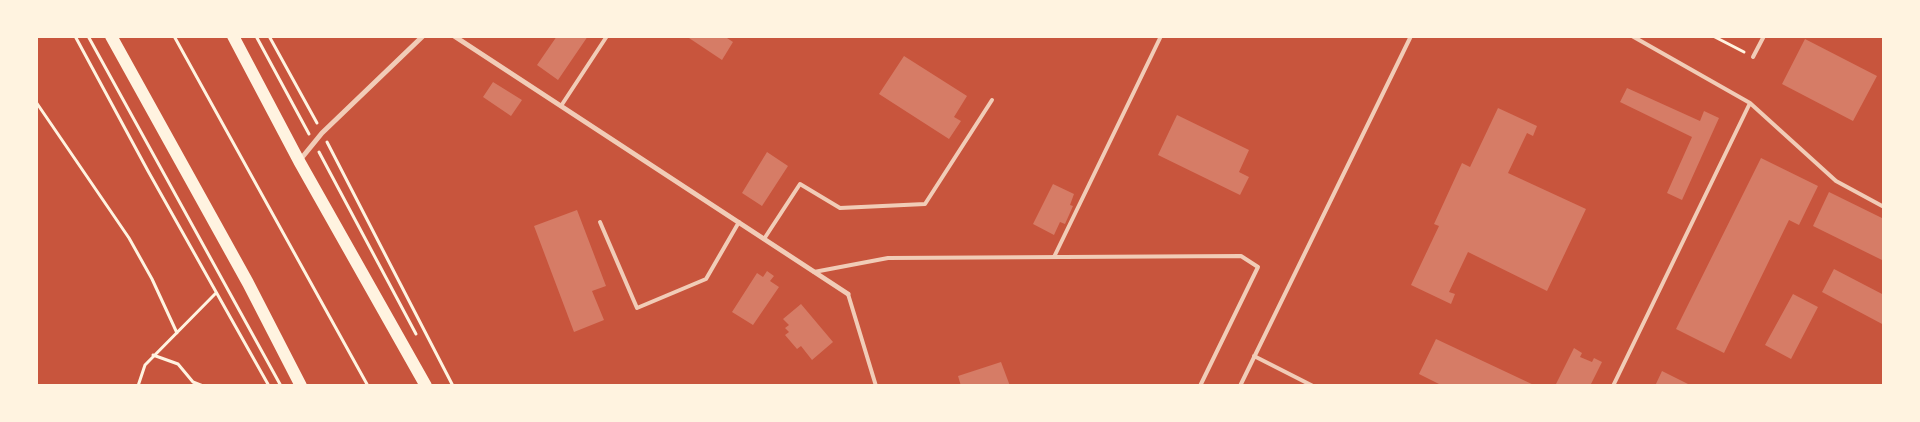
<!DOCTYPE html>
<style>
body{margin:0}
#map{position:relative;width:1920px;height:422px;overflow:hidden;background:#c8553d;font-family:"Fira Sans Condensed",sans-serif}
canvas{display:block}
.frame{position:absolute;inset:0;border:38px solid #fff3e0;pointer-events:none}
</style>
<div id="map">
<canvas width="1920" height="422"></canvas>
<div class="frame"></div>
</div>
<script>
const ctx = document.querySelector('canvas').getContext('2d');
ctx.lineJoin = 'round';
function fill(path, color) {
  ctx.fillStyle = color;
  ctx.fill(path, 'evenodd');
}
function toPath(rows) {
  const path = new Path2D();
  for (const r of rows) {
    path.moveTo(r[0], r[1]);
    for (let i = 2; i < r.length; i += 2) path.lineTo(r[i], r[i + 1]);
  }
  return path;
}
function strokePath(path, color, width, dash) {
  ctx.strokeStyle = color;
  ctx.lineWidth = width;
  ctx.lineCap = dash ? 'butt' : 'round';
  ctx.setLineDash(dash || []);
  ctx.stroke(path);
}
fill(toPath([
 [557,36,588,36,558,80,537,65],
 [686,36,728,36,727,38,733,42,722,60],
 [1805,39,1877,76,1853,121,1782,84],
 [904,56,967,96,954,117,961,121,949,139,879,94],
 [493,82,522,100,511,116,483,97],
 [1627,88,1700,121,1704,111,1719,118,1682,200,1667,193,1692,137,1620,102],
 [1498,108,1537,126,1533,136,1527,133,1508,173,1586,209,1547,291,1468,252,1449,292,1455,294,1451,304,1411,285,1439,226,1434,224,1462,163,1470,167],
 [1177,115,1249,150,1239,172,1249,177,1240,195,1158,155],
 [767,152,788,166,762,206,742,193],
 [1761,158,1818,186,1799,225,1789,220,1724,353,1676,329],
 [1053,184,1074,194,1070,205,1073,206,1065,224,1060,222,1054,235,1033,224],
 [1829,192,1884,219,1884,261,1813,226],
 [577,210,606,286,592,291,604,320,574,332,534,226],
 [1834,269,1884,295,1884,325,1822,292],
 [767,271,774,276,770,281,779,287,753,325,732,312,757,273,763,277],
 [1793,294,1818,307,1791,359,1765,345],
 [801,304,833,342,812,360,801,346,797,349,785,335,789,332,785,328,789,325,783,319],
 [1436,339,1536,386,1443,386,1419,374],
 [1574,348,1582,353,1580,357,1592,362,1594,358,1602,362,1590,386,1555,386],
 [1001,362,1010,386,961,386,958,376],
 [1662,371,1692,386,1655,386]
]), '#d67c66');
strokePath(toPath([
 [75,36,148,171,269,386],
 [88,36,281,386],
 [174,36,368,386],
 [256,36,309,134],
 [269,36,317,123],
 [1713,36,1744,52],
 [36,102,129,238,152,279,177,333],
 [327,142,453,386],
 [319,152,416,334],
 [153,355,178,364,193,382,203,386],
 [138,386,145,365,216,293]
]), '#fff3e0', 3);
strokePath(toPath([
 [1632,36,1750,103,1836,181,1884,207],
 [1753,57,1764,36],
 [561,106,607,36],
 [600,222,637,308,706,279,739,222],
 [764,239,800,184,840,208,925,204,992,100],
 [1054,257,1161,36],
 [814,272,888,258,1241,256,1258,267,1200,386],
 [848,294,876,386],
 [1254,356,1313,386],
 [1240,386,1411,36],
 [1613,386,1750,103]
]), '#f1ccb7', 4);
strokePath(toPath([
 [454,36,848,294],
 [300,160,322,133,423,36]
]), '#f1ccb7', 5);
strokePath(toPath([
 [111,36,248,283,301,386],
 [233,36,299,161,426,386]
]), '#fff3e0', 12);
</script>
